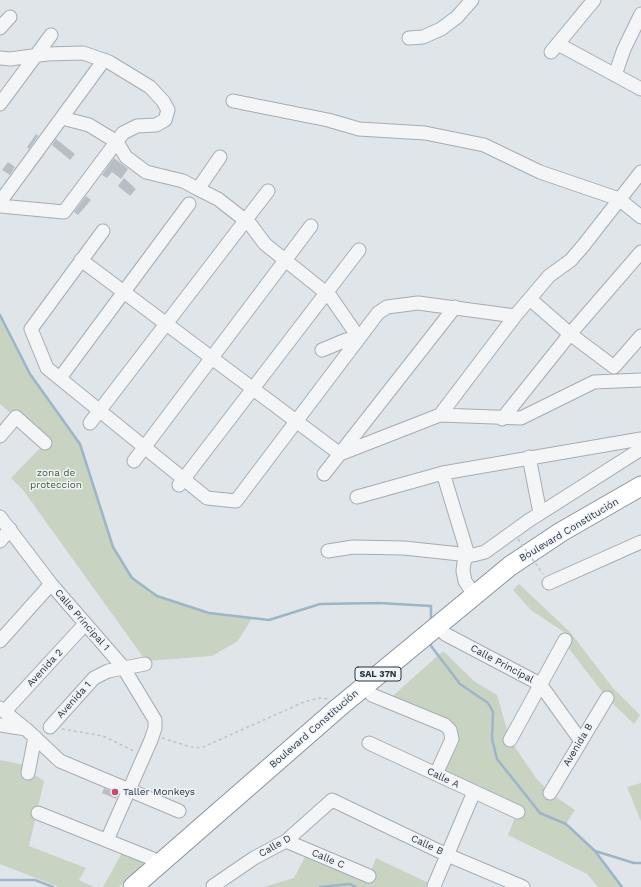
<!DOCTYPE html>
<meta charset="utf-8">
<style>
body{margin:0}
canvas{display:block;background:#e0e5e9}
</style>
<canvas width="641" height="887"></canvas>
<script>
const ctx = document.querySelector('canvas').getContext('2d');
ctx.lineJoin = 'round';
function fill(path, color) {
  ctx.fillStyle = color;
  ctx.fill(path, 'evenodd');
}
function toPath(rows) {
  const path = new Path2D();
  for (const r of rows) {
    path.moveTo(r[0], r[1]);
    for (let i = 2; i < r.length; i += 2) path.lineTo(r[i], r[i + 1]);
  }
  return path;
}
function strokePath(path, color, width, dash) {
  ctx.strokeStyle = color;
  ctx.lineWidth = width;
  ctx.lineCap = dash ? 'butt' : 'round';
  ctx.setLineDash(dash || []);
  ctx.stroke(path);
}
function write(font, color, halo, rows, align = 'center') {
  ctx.font = font + ' "Work Sans",sans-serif';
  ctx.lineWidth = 3;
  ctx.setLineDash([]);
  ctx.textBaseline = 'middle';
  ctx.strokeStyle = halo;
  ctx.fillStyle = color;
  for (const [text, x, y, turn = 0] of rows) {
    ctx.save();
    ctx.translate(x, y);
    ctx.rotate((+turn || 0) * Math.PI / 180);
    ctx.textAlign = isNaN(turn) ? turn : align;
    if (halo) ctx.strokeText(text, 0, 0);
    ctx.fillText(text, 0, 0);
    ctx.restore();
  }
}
fill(toPath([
 [0,315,30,374,80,444,113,547,132,578,157,596,209,613,252,618,238,641,212,656,146,661,23,490,11,478,45,443,0,404],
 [519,584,570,632,613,688,640,715,634,724,607,698,567,646,568,635,531,610,513,590],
 [443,651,475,682,497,695,510,740,536,778,550,793,575,810,566,824,595,851,622,887,598,887,587,874,508,835,517,812,436,774,450,730,387,701],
 [0,760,25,765,33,774,44,781,29,846,86,868,79,880,94,887,59,887,0,864],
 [641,783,641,821,627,787],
 [123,851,148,862,119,887,103,887],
 [308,851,369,876,376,858,437,887,264,887,294,878]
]), '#c8d3c2');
strokePath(toPath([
 [0,315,30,374,80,444,113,547,132,578,157,596,209,613,269,620,320,604,379,603,431,606,431,620],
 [431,642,431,646,460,684,488,703,493,712,492,739,497,759,540,813,566,824,595,851,622,887],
 [595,851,634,863,641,863],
 [0,880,35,880,53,887],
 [320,887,350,884,356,887]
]), '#9cb6c8', 2.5);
fill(toPath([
 [36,134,38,136,29,149,27,147],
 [56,139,75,154,70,160,52,145],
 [114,158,128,169,121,179,112,172,107,178,102,175],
 [8,162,15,167,10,175,2,170],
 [124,178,136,189,130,196,118,186],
 [86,196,91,200,78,215,74,212],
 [104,788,118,794,116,799,102,793]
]), '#b8bec6');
const minor = toPath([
 [0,28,10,17],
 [409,38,423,37,441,29,457,17,472,0],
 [558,44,641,89],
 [551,52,594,0],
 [0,58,10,59,47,54,83,53,109,62,150,87,163,101,168,110,165,120,156,125,137,126,123,133,64,212,0,206],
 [615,75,624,49,641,14],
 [233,101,328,120,359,129,425,133,484,145,540,172,619,199,641,217],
 [0,104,51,35],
 [62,118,89,125,117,142,126,157,146,172,183,181,198,189,218,199,250,224,265,244,330,296,359,338,346,340,322,350],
 [198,189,220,157],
 [0,202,104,60],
 [103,231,31,329,47,368,207,498,236,501,378,313,387,307,418,303,515,316,549,276,571,260,583,246,641,172],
 [81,260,340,454,440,415,521,418,594,382,641,380],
 [530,299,570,334,614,367,641,336],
 [60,378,189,204],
 [440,415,515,316],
 [502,419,570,334,641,252],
 [90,423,268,191],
 [0,436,16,417,45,443],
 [529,457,540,513],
 [134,461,311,226],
 [443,473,468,555,464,562,463,571,465,581,474,595],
 [324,474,455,307],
 [179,485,359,250],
 [357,497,443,473,641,439],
 [0,517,51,584,123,667,155,720,155,728,151,740,107,840],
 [0,541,10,529],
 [328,551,353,547,404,548,460,554,473,555,485,552,528,521,641,449],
 [549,583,641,542],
 [445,634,540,684,581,741],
 [0,641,51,584],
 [372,695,445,725,450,730,452,739,436,774],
 [0,708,27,730,60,761,179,811],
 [5,711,85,624],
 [0,725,26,729],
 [50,727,94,678,108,671,145,664],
 [510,740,565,640],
 [369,743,518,812],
 [28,773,35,737],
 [550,793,607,698],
 [38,813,153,859],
 [286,841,369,876],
 [213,886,254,858,286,841,332,800,445,854,523,887],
 [434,886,474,792]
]);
const highway = toPath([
 [133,887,338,708,510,566,561,532,641,486]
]);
strokePath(minor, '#a5acb3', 15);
strokePath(highway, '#88949f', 21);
strokePath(toPath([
 [62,729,103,736,134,751],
 [162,738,191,747,201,748,304,702,319,698,328,699]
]), '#bec3c7', 1.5, [3, 3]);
strokePath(minor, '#f3f5f7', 13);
strokePath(highway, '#fff', 19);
strokePath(toPath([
 [518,539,543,574]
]), '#bec3c7', 1.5, [3, 3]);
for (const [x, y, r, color] of [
 [115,792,4,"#cc4869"]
]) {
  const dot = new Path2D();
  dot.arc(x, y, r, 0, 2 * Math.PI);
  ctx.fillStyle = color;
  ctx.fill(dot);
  strokePath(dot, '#f0f3f7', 1.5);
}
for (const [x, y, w] of [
 [378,674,46]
]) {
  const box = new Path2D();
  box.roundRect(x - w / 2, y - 7, w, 14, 3);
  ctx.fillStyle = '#f0f3f7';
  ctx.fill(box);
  strokePath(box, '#293440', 1);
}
write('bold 9px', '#293440', null, [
 ["SAL 37N",378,674]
]);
write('10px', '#415c37', '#f0f3f7', [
 ["zona de",56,473],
 ["proteccion",56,485]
]);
write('10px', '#293440', '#f0f3f7', [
 ["Boulevard Constitución",569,530,-31],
 ["Calle Principal 1",82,620,49],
 ["Calle Principal",502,664,28],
 ["Avenida 2",45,668,-47],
 ["Avenida 1",74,700,-48],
 ["Boulevard Constitución",314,729,-41],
 ["Avenida B",578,745,-59],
 ["Calle A",443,778,25],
 ["Calle B",427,845,25],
 ["Calle D",275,846,-30],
 ["Calle C",328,859,23]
]);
write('10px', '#293440', '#f0f3f7', [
 ["Taller Monkeys",123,792]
], 'left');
</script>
